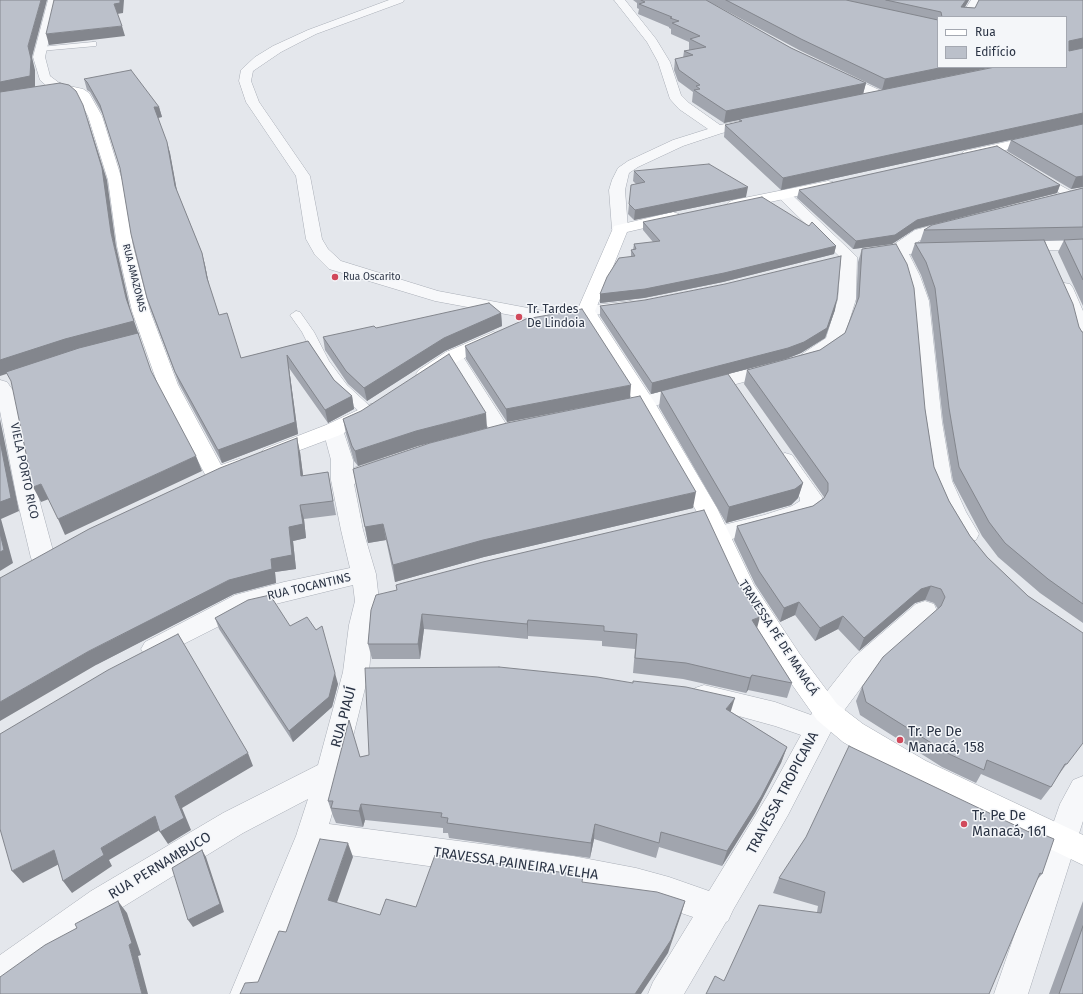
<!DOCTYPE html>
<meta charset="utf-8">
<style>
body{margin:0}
#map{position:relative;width:1083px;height:994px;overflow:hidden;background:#e4e7ec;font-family:"Fira Sans",sans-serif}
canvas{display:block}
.legend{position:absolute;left:937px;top:16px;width:130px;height:52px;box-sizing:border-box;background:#f4f6f9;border:1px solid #a4a8b1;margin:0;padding:5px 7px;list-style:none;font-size:12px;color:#2b3445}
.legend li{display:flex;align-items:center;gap:8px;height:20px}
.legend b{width:20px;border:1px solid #a4a8b1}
</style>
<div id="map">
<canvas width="1083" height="994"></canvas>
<ul class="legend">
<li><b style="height:5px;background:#fff"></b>Rua</li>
<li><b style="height:11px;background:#bbc0ca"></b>Edifício</li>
</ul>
</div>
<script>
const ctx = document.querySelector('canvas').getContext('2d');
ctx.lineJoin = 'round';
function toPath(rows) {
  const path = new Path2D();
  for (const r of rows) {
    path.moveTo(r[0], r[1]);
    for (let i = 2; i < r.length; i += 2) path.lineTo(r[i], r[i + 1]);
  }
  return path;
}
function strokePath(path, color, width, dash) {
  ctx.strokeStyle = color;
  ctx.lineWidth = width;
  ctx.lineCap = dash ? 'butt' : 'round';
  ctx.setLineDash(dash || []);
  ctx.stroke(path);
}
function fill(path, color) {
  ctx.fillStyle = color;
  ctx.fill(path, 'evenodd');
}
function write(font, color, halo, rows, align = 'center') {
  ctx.font = font + ' "Fira Sans",sans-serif';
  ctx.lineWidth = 3;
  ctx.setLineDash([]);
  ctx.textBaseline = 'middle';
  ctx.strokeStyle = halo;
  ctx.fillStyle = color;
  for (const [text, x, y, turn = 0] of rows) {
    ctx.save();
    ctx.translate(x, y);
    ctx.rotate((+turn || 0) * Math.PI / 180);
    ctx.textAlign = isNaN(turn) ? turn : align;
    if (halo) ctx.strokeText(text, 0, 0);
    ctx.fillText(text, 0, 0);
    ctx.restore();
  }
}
const lane = toPath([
 [93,42,96,42,96,46,40,51,36,49,40,47,93,42],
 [1042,175,1076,194,1077,196,1072,199,1068,198,1038,180,1037,178,1042,175],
 [296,311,300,312,314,332,329,361,347,385,373,409,375,412,373,415,363,415,337,391,317,362,302,332,290,315,296,311]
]);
const street = toPath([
 [48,0,58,0,45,57,50,76,66,88,60,92,49,88,40,80,33,57,48,0],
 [389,0,404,0,403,2,316,34,281,52,253,71,251,81,259,102,310,176,322,239,328,249,341,261,438,291,549,312,552,316,549,320,543,321,435,301,329,269,315,255,306,239,296,176,246,102,239,81,241,70,255,57,273,46,308,30,389,0],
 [614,0,625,0,656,39,670,62,681,95,689,103,720,125,753,118,758,119,760,122,758,125,722,133,683,146,638,167,629,173,625,190,628,229,626,232,620,234,614,232,612,229,609,190,612,180,618,168,628,161,673,140,708,129,679,109,670,99,658,62,647,42,614,0],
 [971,0,981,0,972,17,960,17,971,0],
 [838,71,886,93,887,96,886,99,876,99,834,78,832,75,834,72,838,71],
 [784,190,789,192,857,257,856,299,843,341,841,345,816,362,809,364,802,362,800,358,802,354,826,338,838,299,841,258,779,198,776,195,779,192,784,190],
 [953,220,959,222,961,225,959,228,927,236,914,244,944,244,950,246,952,249,950,252,909,254,920,276,929,301,942,422,952,481,966,512,979,534,976,540,968,542,960,540,945,514,930,481,922,422,911,301,904,276,893,255,869,258,863,256,861,253,863,250,893,245,915,230,953,220],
 [1016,241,1083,241,1083,251,1010,249,1008,246,1010,243,1016,241],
 [1064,283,1070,284,1073,288,1083,311,1083,346,1076,344,1074,340,1068,317,1055,288,1058,284,1064,283],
 [630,301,636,302,639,306,636,310,586,316,580,315,577,311,580,307,586,306,630,301],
 [453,350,460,352,508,427,511,432,508,437,501,439,494,437,444,356,446,352,453,350],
 [774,362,781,364,784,368,781,372,624,414,617,413,614,408,617,403,774,362],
 [0,380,7,382,17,396,39,499,55,558,51,564,43,567,35,564,31,558,17,499,0,411,0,380],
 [333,423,340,425,343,430,353,460,353,468,382,459,390,461,393,466,390,471,354,484,363,530,376,574,379,601,373,625,369,672,344,773,329,824,573,856,636,868,669,877,709,891,768,795,801,735,775,726,695,704,691,696,695,688,704,685,775,702,811,715,817,704,854,657,916,604,925,601,934,604,937,611,934,618,872,673,837,720,788,815,733,910,728,921,726,922,684,994,648,994,653,982,693,917,636,898,573,886,320,851,264,994,230,994,296,836,308,799,243,833,113,913,12,987,0,991,0,955,91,891,223,813,318,765,343,672,349,625,355,601,353,585,251,610,154,659,145,656,141,649,145,642,235,595,284,582,350,568,341,530,331,480,331,460,323,430,326,425,333,423],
 [785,453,792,455,822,497,822,505,819,511,808,518,766,531,719,542,711,540,708,534,711,528,764,515,792,506,800,501,800,498,774,460,778,455,785,453],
 [1083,776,1083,821,1028,994,994,994,1060,804,1073,780,1083,776]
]);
const secondary = toPath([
 [60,84,83,89,89,93,102,116,122,180,133,246,150,311,178,385,221,465,239,459,247,461,250,466,247,471,216,482,208,480,158,385,132,311,117,246,108,180,88,116,79,99,74,95,60,92,0,103,0,95,60,84],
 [1083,125,1083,133,969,158,964,157,962,154,964,151,969,150,1083,125],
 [828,181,833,182,835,185,833,188,734,210,729,208,726,205,729,202,734,200,828,181],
 [673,212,679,214,681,217,679,220,627,232,595,311,655,403,717,508,754,585,799,653,837,704,863,724,926,761,1083,835,1083,865,906,779,843,742,817,720,781,669,735,596,698,514,635,403,577,311,614,226,673,212],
 [493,332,499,334,502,338,499,342,460,360,433,378,426,380,419,378,416,374,419,370,446,352,493,332],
 [371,404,378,405,381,410,378,415,340,435,271,461,264,459,260,454,264,449,326,425,371,404]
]);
strokePath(lane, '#a9aeb7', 1);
strokePath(street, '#a9aeb7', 1);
strokePath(secondary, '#a9aeb7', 1);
fill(lane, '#f7f8fa');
fill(street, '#f7f8fa');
fill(secondary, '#fff');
fill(toPath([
 [633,0,706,0,791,48,866,83,863,94,882,90,799,50,706,0,969,0,965,7,975,8,979,0,1083,0,1083,48,1069,51,1083,48,1083,124,781,190,724,137,725,125,739,122,739,120,724,123,692,102,693,92,678,81,674,70,675,59,683,58,684,51,689,50,689,42,671,34,671,29,669,28,669,27,638,14,639,9,637,8,637,3],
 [938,17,1066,17,1066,67,995,67,930,80,993,67,938,67],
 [84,79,159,107,162,117,158,118,170,153,177,191,202,253,205,265,209,285,219,315,241,358,308,341,334,380,352,396,354,409,328,423,289,368,298,434,222,463,179,384,151,311,147,298,120,168,103,115,90,92,87,90],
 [1083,124,1083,187,1071,189,1007,151,1011,140],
 [634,171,746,197,634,220,628,214,629,204,636,184,633,181],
 [1060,185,1057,193,915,229,892,244,853,249,797,198,799,190],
 [1083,188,1083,306,1058,252,1064,240,1045,241,1079,327,1082,332,1083,332,1083,623,1040,593,998,557,982,536,953,481,943,422,930,301,921,275,911,255,915,243,920,242,924,230],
 [643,222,836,246,834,254,723,282,644,298,600,303,631,256,631,250,633,250,634,244,653,242,643,230],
 [862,249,925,409,934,467,949,501,970,536,987,557,1028,596,1082,633,1083,742,1057,777,1051,787,1041,800,981,774,976,783,942,767,860,715,856,701,862,687,938,609,934,603,925,600,915,603,859,651,838,629,815,641,795,615,780,622,755,584,734,540,737,526,813,506,824,498,824,497,744,384,747,370,820,350,845,333,856,306,858,262],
 [600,306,835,310,825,338,801,353,786,359,651,394,600,316],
 [501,313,502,326,445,351,367,401,348,384,325,350,323,337,376,328],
 [465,346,630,398,693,508,484,557,395,582,386,540,368,543,353,469,580,408,507,422,466,359],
 [661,391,803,483,798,498,791,505,726,523,659,407],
 [343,419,487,428,418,446,358,466,354,461,346,434],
 [300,452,303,476,328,472,336,515,304,519,306,538,293,541,296,569,275,572,276,583,234,594,96,665],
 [371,610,757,628,792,683,787,698,748,690,746,693,683,679,633,673,635,649,602,646,602,641,528,636,528,639,424,629,420,659,372,659,368,644],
 [215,618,290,626,338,684,332,707,293,742,219,629],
 [731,712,787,747,781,763,755,813,722,866,659,847,656,858,594,839,590,858,449,838,448,833,443,833,443,828,365,820,363,827,336,823,333,816,328,801,360,757],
 [1030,829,1042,874,1037,880,724,981,817,912,818,906,773,893,779,878,1028,832],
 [1083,901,1083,994,1049,994]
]), '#a1a5ae');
fill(toPath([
 [41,0,47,0,32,57,35,70,35,87,0,95,0,82,28,46],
 [120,0,124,0,123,13,117,14,114,4],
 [966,0,969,0,959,17,961,7],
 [122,26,125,36,49,45,46,34],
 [1083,38,1083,48,1066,52,1069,41],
 [944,67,993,67,882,90,885,79],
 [866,83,863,94,724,123,726,111],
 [154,107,159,107,162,117,157,118],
 [1083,113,1083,124,781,190,783,178],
 [87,117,107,180,116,246,131,312,139,335,71,353,0,376,0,360,126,298,111,233],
 [167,142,170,153,178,197,175,186],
 [1083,176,1083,187,1071,189,1076,177],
 [1060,185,1057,193,915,229,892,244,853,249,856,241,917,220],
 [748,187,746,197,634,220,635,210],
 [836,246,834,254,723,282,644,298,600,303,600,294],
 [202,253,205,265,210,290,207,278],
 [837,299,835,310,825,338,801,353,786,359,651,394,652,383],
 [501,313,502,326,445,351,367,401,364,388,444,338],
 [287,355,289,368,298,434,222,463,218,450],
 [631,385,630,398,507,422,506,409],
 [352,396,354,409,328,423,325,410],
 [486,413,487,428,418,446,358,466,355,451,416,431],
 [0,419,19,511,1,519,13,563,0,571],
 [297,438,300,452,305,490,301,476],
 [196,456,202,471,65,535,58,519],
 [803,483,798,498,791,505,726,523,729,507],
 [41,484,49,499,41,502,33,487],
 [696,492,693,508,484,557,395,582,393,565,483,540],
 [300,505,304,519,306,538,293,541,296,569,275,572,276,583,234,594,96,665,0,721,0,702,89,651,271,559,289,527],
 [383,524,386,540,368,543,365,527],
 [931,586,925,600,915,603,859,651,864,638,921,589],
 [799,602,795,615,780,622,784,608],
 [422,614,424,629,420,659,418,644],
 [843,616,838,629,815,641,820,628],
 [760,617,756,632,752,620],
 [528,620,528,639,527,624],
 [335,673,338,684,332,707,293,742,289,731],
 [752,675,748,690,746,693,750,678],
 [735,698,730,714,726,709],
 [787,747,781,763,755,813,722,866,727,851],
 [248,753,253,766,182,808,191,830,168,844,160,832,175,796],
 [361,804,365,820,363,827,359,811],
 [155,816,163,828,109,860,112,866,72,893,63,881,101,848],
 [595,824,594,839,590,858,591,843],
 [348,843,353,857,333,914,328,900],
 [54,850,63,862,23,883,12,871],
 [202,850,206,857,224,912,193,927,188,920],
 [118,901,127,913,141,955,138,956,148,994,142,994,129,945],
 [685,901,681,915,668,953,641,994,635,994]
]), '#83868d');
const building = toPath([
 [0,0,41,0,28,46,31,59,30,76,0,82,0,0],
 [54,0,120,0,120,3,114,4,122,26,46,34,54,0],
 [641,0,706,0,791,48,866,83,726,111,694,90,700,89,696,86,700,85,679,70,675,59,693,55,684,51,706,47,690,39,700,36,672,23,679,21,670,18,672,17,639,4,645,2,641,0],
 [726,0,846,0,938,20,938,67,944,67,885,79,801,39,726,0],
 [886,0,966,0,961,7,975,8,979,0,1083,0,1083,38,1069,41,1069,51,1083,48,1083,113,783,178,725,125,742,121,739,119,995,67,1066,67,1066,17,942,17,941,12,886,0],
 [131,70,159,107,154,107,167,142,175,186,202,253,207,278,219,315,227,313,241,358,308,341,334,380,352,396,325,410,287,355,295,422,218,450,175,372,147,298,131,234,120,168,100,105,87,82,84,79,131,70],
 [60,83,69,85,76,91,83,105,102,168,111,233,126,298,134,321,65,339,0,360,0,92,60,83],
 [1083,124,1083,176,1076,177,1011,140,1083,124],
 [997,146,1060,185,917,220,895,235,856,241,799,190,997,146],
 [709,164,748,187,635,210,629,204,631,185,645,182,634,171,709,164],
 [1083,188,1083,227,924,230,932,225,1083,188],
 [762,197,809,226,812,222,836,246,724,273,645,289,600,294,607,277,619,258,635,256,631,250,636,249,634,244,660,241,643,222,762,197],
 [1083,239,1083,280,1064,240,1083,239],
 [1044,240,1073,304,1079,327,1082,332,1083,332,1083,604,1048,579,1005,543,989,522,959,467,949,408,935,288,926,262,915,243,1044,240],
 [896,244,907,264,914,288,925,409,934,467,949,501,970,536,987,557,1028,596,1083,633,1083,743,1067,764,1065,764,1051,787,987,760,984,770,949,754,866,702,862,687,883,657,941,606,945,597,941,589,931,586,921,589,864,638,843,616,820,628,799,602,784,608,759,571,737,526,813,506,824,498,828,491,828,483,747,370,820,350,845,333,859,297,862,249,896,244],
 [841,256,837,299,827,328,804,342,788,348,652,383,600,306,645,300,725,284,841,256],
 [489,303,501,313,444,338,364,388,346,371,323,337,374,326,376,328,489,303],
 [582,309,631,385,506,409,465,346,526,319,582,309],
 [138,333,151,371,196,456,58,519,41,484,33,487,11,381,6,372,79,348,138,333],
 [449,354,486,413,416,431,355,451,352,446,343,419,361,411,449,354],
 [728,374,803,483,795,489,729,507,661,391,728,374],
 [640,396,696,492,483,540,393,565,383,524,365,527,353,469,430,443,507,423,640,396],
 [297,438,301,476,328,472,333,501,300,505,303,524,289,527,292,555,271,559,272,569,229,580,89,651,0,702,0,578,89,529,220,468,297,438],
 [0,441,11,498,0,502,0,441],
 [704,510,737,581,760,617,752,620,792,683,752,675,750,678,686,663,635,658,637,634,604,631,604,626,528,620,527,624,422,614,418,644,368,644,371,610,376,595,397,590,396,585,403,583,483,562,704,510],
 [0,533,4,550,0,552,0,533],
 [270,595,290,626,307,617,316,630,322,626,335,673,329,697,289,731,215,618,248,600,270,595],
 [178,634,248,753,175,796,184,818,160,832,155,816,101,848,104,855,63,881,54,850,12,871,0,829,0,734,108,670,178,634],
 [499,667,597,677,633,683,633,681,686,687,735,698,726,709,787,747,761,797,727,851,661,832,659,843,595,824,591,843,447,823,448,818,441,817,442,813,361,804,359,811,331,808,333,801,328,801,349,720,360,757,369,755,365,668,499,667],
 [849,746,1029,832,1030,829,1054,839,1042,874,1040,873,989,994,706,994,715,976,724,981,759,905,821,913,825,892,779,878,806,837,849,746],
 [320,839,348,843,328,900,380,915,386,899,416,907,435,855,574,874,583,875,582,882,657,892,685,901,671,940,635,994,240,994,245,983,258,982,279,931,286,932,320,839],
 [202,850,220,904,188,920,172,868,202,850],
 [118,901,132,943,129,945,142,994,0,994,0,977,45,945,77,928,75,924,118,901],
 [1083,926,1083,994,1059,994,1083,926]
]);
fill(building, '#bbc0ca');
strokePath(building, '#83868d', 1);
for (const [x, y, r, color] of [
 [335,277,4,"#d1495b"],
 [519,317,4,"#d1495b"],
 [900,740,4,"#d1495b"],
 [964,824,4,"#d1495b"]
]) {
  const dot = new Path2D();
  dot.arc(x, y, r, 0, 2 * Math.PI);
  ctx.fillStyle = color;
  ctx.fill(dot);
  strokePath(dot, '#f4f6f9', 1.5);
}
write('10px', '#2b3445', '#f4f6f9', [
 ["Rua Oscarito",343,277]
], 'left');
write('10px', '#2b3445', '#f4f6f9', [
 ["RUA AMAZONAS",134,278,76]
]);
write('12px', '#2b3445', '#f4f6f9', [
 ["Tr. Tardes",527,310],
 ["De Lindoia",527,324]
], 'left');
write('12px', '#2b3445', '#f4f6f9', [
 ["VIELA PORTO RICO",24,471,78],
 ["RUA TOCANTINS",309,587,-13],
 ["TRAVESSA PÉ DE MANACÁ",778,638,57]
]);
write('14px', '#2b3445', '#f4f6f9', [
 ["RUA PIAUÍ",344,717,-75],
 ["TRAVESSA TROPICANA",783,793,-62],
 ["TRAVESSA PAINEIRA VELHA",516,864,8],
 ["RUA PERNAMBUCO",160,866,-31]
]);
write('14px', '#2b3445', '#f4f6f9', [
 ["Tr. Pe De",908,732],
 ["Manacá, 158",908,748],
 ["Tr. Pe De",972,816],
 ["Manacá, 161",972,832]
], 'left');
</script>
